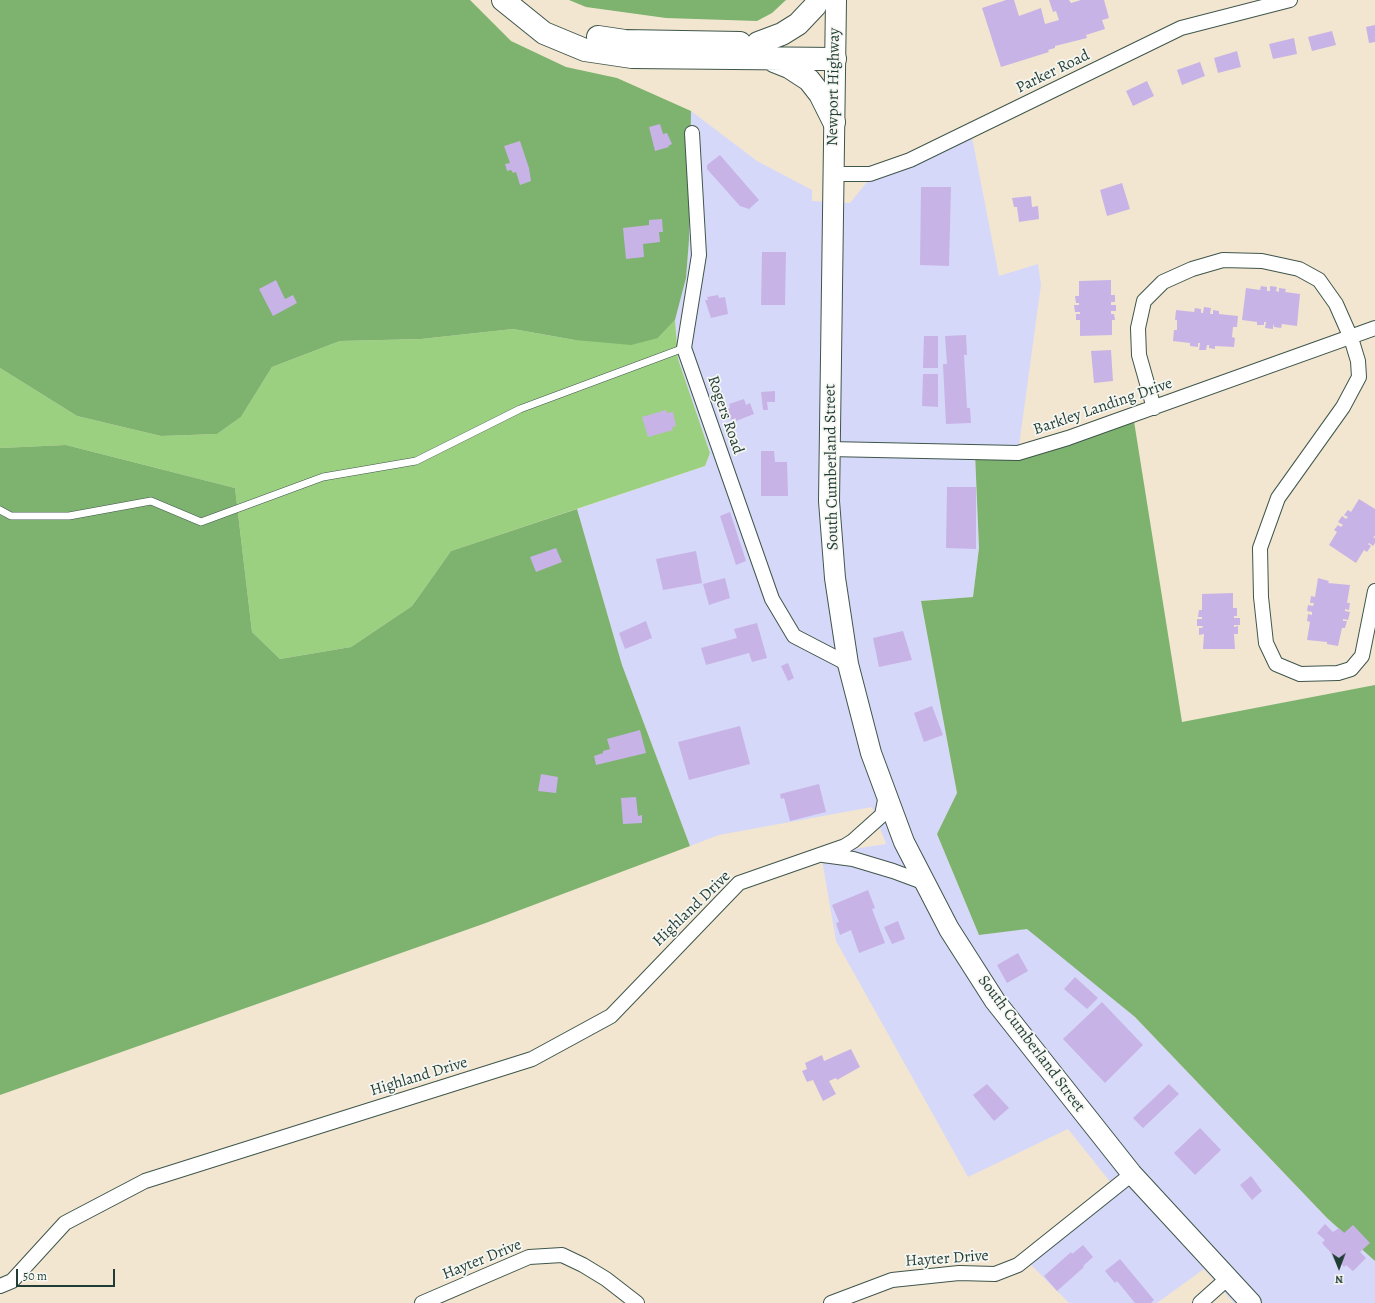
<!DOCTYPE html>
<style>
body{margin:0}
#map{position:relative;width:1375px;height:1303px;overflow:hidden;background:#f2e6d0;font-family:Alegreya,serif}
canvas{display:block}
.north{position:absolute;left:1319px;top:1247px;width:40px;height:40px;-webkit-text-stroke:3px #f6f6f2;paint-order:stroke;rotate:179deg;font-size:11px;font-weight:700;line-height:16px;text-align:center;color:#1f3d34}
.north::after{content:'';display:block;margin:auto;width:14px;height:18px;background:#1f3d34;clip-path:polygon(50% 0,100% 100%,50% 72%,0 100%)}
.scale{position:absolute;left:16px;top:1269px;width:99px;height:18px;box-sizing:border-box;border:2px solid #1f3d34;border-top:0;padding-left:5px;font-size:12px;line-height:14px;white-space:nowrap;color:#1f3d34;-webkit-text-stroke:3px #f6f6f2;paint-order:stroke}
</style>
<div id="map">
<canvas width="1375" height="1303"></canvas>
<div class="north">N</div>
<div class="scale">50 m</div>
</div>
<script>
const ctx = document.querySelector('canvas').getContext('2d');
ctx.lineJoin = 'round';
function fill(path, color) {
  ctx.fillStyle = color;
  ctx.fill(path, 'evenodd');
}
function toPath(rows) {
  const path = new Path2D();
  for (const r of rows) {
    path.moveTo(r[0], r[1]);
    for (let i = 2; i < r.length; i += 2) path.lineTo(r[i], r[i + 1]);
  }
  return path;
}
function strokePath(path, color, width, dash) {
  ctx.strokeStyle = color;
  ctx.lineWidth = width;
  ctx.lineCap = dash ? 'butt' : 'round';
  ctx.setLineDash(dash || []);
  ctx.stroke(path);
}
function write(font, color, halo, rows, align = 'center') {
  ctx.font = font + ' Alegreya,serif';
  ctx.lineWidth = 3.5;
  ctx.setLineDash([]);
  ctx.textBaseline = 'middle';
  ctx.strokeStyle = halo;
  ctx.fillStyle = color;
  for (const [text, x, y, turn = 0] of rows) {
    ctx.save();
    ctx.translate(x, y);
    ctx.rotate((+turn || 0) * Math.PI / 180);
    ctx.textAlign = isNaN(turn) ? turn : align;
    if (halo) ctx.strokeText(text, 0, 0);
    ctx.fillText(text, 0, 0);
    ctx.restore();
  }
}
fill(toPath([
 [691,111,757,161,812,190,812,201,850,203,867,182,885,176,972,137,999,276,1038,264,1041,285,1018,453,975,453,979,548,973,597,921,601,957,793,937,834,979,935,1027,928,1135,1017,1327,1218,1375,1261,1375,1303,1234,1303,1204,1269,1157,1303,1069,1303,1031,1265,1115,1188,1068,1129,968,1177,836,941,821,854,886,844,872,807,719,835,690,846,622,665,577,509,705,466,710,453,678,359,675,320,686,278,689,240]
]), '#d6d8f9');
fill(toPath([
 [675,320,678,359,710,453,705,466,451,551,412,606,351,647,280,659,252,632,235,488,66,445,0,448,0,368,77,416,161,436,217,434,241,417,272,367,340,341,421,339,513,329,575,340,658,338]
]), '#9cd081');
fill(toPath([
 [0,0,470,0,511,41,566,67,617,78,691,111,689,240,686,278,675,320,658,338,631,345,575,340,513,329,421,339,340,341,272,367,241,417,217,434,161,436,77,416,0,368],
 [569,0,786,0,772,13,757,21,666,18,586,7],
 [1133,415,1182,722,1375,685,1375,1261,1327,1218,1135,1017,1027,929,979,935,937,834,957,793,921,601,973,597,979,548,975,453,1018,453],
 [66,445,235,488,252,632,280,659,351,647,412,606,451,551,577,509,622,665,690,846,483,924,0,1095,0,448]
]), '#7db26f');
fill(toPath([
 [1006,0,1014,0,1019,16,1041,8,1045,24,1059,20,1056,11,1053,12,1049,0,1069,0,1071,3,1081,0,1104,0,1109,18,1102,20,1105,29,1086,35,1087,38,1055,46,1055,48,1048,50,1049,52,1001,67,982,8],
 [1375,25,1375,42,1369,43,1366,27],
 [1332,31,1336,45,1312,51,1308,37],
 [1294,38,1297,54,1273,59,1269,44],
 [1237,51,1241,67,1218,73,1214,58],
 [1200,62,1205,76,1182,85,1177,70],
 [1147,81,1154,96,1133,106,1126,91],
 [660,124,663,134,667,133,672,144,668,146,669,147,655,151,649,127],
 [520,141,529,168,531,181,520,185,516,172,513,173,511,170,507,171,505,164,510,163,504,146],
 [720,155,759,200,749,209,740,206,707,169,707,165],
 [1122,183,1130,209,1107,216,1100,190],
 [921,187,951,187,949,266,920,265],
 [1031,196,1032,207,1038,206,1039,219,1019,222,1017,207,1014,207,1012,198],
 [662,219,663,232,659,232,660,242,643,244,644,257,626,259,623,228,649,225,649,220],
 [762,252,786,252,785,305,761,305],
 [276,280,285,299,293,295,297,303,273,316,259,289],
 [1111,280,1111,295,1115,295,1115,302,1111,302,1111,305,1116,305,1116,311,1111,311,1111,314,1114,314,1115,320,1112,320,1112,335,1080,336,1080,320,1076,320,1076,314,1080,314,1080,312,1075,312,1074,305,1079,305,1079,303,1076,303,1075,296,1079,296,1079,281],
 [1261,286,1267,287,1267,291,1270,291,1270,286,1277,287,1276,291,1279,292,1279,288,1286,289,1285,292,1300,294,1297,326,1282,324,1281,328,1274,327,1273,323,1273,329,1265,328,1266,322,1264,322,1264,325,1257,325,1257,322,1242,320,1246,288,1260,290],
 [718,295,719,298,725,297,728,314,711,318,705,300,708,300,707,297],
 [1204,307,1211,308,1210,314,1213,314,1213,310,1219,311,1219,314,1238,316,1237,327,1233,327,1232,337,1235,338,1234,347,1215,346,1215,349,1209,348,1209,345,1207,345,1206,350,1199,350,1200,343,1198,343,1198,347,1190,346,1190,343,1173,341,1174,330,1177,330,1177,320,1175,320,1176,310,1194,312,1195,308,1201,309,1201,313,1203,313],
 [966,335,967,355,964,355,967,408,970,408,971,423,946,424,943,364,947,364,945,336],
 [924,336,938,336,938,368,923,368],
 [1111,350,1113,381,1094,383,1091,351],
 [923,374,938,374,938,407,922,406],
 [775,391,775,402,767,402,768,410,763,410,761,392],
 [744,399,746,405,750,403,754,414,736,421,736,418,731,420,727,409,730,408,729,404],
 [666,410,667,413,673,412,676,426,672,427,673,430,648,437,642,417],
 [761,451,774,451,775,462,787,462,788,496,761,496],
 [947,487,976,487,976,549,946,548],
 [1359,499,1375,509,1375,536,1373,537,1375,538,1375,543,1373,546,1369,543,1368,544,1371,546,1367,552,1364,550,1356,563,1329,545,1337,532,1334,530,1338,525,1341,527,1343,525,1338,522,1342,516,1346,519,1348,517,1344,515,1348,510,1351,512],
 [730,512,746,561,736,565,720,516],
 [556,548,562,562,536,572,530,557],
 [696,551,702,583,663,590,656,559],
 [725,578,730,598,709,605,703,584],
 [1318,578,1329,581,1328,583,1350,585,1347,603,1350,603,1349,610,1345,609,1345,611,1350,612,1348,620,1343,619,1343,621,1347,621,1345,628,1342,628,1338,646,1327,644,1327,642,1307,640,1310,622,1307,621,1308,614,1312,615,1312,612,1307,611,1308,605,1313,606,1314,603,1310,603,1311,596,1315,597],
 [1233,593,1233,608,1237,608,1237,616,1234,616,1234,618,1240,618,1240,625,1234,625,1234,627,1238,626,1238,634,1234,634,1235,649,1203,649,1204,634,1199,635,1199,628,1202,628,1203,626,1197,626,1197,619,1202,619,1202,617,1198,617,1199,610,1202,610,1202,594],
 [646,621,652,638,625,649,619,633],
 [757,623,767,658,752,662,749,653,706,665,701,648,737,638,734,629],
 [903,631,912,660,879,667,873,638],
 [788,663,794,678,788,681,781,666],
 [932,706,943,735,924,742,914,713],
 [740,726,750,764,689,780,678,742],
 [640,730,646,753,596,765,594,756,603,753,603,751,610,749,607,739],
 [541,774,558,777,556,793,538,791],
 [819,784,826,812,790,821,784,798,781,799,780,794],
 [636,797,638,816,642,815,642,823,623,824,621,798],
 [868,890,875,908,872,909,885,943,859,953,851,930,840,935,836,923,839,922,832,905],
 [898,921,905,939,892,944,884,927],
 [1018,953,1028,971,1007,983,997,965],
 [1075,977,1098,998,1087,1009,1064,989],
 [1102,1002,1143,1045,1105,1083,1063,1039],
 [851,1049,860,1067,837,1080,836,1078,829,1081,836,1094,823,1101,813,1080,807,1082,802,1071,807,1069,805,1063,822,1055,824,1061],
 [987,1084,1009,1108,994,1121,973,1095],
 [1169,1084,1179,1094,1143,1128,1133,1118],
 [1200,1128,1221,1150,1195,1175,1174,1153],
 [1251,1176,1262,1191,1252,1200,1240,1185],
 [1325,1224,1333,1232,1339,1228,1344,1233,1353,1225,1370,1243,1360,1252,1366,1258,1353,1271,1346,1265,1344,1267,1322,1243,1325,1240,1317,1233],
 [1083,1245,1093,1257,1083,1266,1084,1267,1057,1291,1044,1276,1071,1252,1072,1254],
 [1120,1259,1154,1300,1151,1303,1135,1303,1117,1281,1115,1283,1105,1271]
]), '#c8b3e6');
const lane = toPath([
 [0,510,11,516,69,516,151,501,201,522,323,477,416,461,520,409,684,348]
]);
const street = toPath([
 [692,133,699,255,684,348,772,599,794,636,848,664],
 [833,174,870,174,910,160,1181,28,1290,0],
 [1154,408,1139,355,1138,328,1144,301,1163,282,1192,269,1223,260,1262,261,1299,269,1319,280,1336,304,1351,338,1358,361,1359,377,1343,407,1278,498,1260,548,1261,597,1266,643,1276,664,1300,674,1338,673,1351,669,1362,656,1375,591],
 [829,449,1018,453,1068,438,1375,328],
 [823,855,853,859,893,871,920,881,927,886],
 [0,1286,12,1281,65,1223,145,1181,532,1059,611,1016,739,883,845,846,853,841,882,815,886,795],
 [422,1303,529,1257,562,1255,583,1265,606,1279,637,1303],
 [831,1303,892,1280,959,1273,995,1274,1018,1265,1132,1174],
 [1200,1303,1228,1278]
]);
const secondary = toPath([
 [836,0,829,501,835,578,848,664,871,753,904,842,949,929,995,1001,1132,1174,1251,1303]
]);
const highway = toPath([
 [503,0,544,33,585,50,632,57,835,59],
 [598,37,625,41,740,43],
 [758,43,782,34,798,24,815,6,818,0],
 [774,61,789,67,809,80,820,94,834,122]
]);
strokePath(lane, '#3f564b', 8);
strokePath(street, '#3f564b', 16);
strokePath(secondary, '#3f564b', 22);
strokePath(highway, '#3f564b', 24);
strokePath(lane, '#fff', 7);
strokePath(street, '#fff', 14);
strokePath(secondary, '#fff', 20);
strokePath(highway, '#fff', 22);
write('16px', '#1f3d34', '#f6f6f2', [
 ["Parker Road",1053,72,-26],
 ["Newport Highway",834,87,-89],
 ["Barkley Landing Drive",1103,407,-19],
 ["Rogers Road",725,415,71],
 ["South Cumberland Street",832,467,-91],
 ["Highland Drive",692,909,-44],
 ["South Cumberland Street",1031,1044,53],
 ["Highland Drive",419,1077,-17],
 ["Hayter Drive",947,1259,-4],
 ["Hayter Drive",482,1260,-22]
]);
</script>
